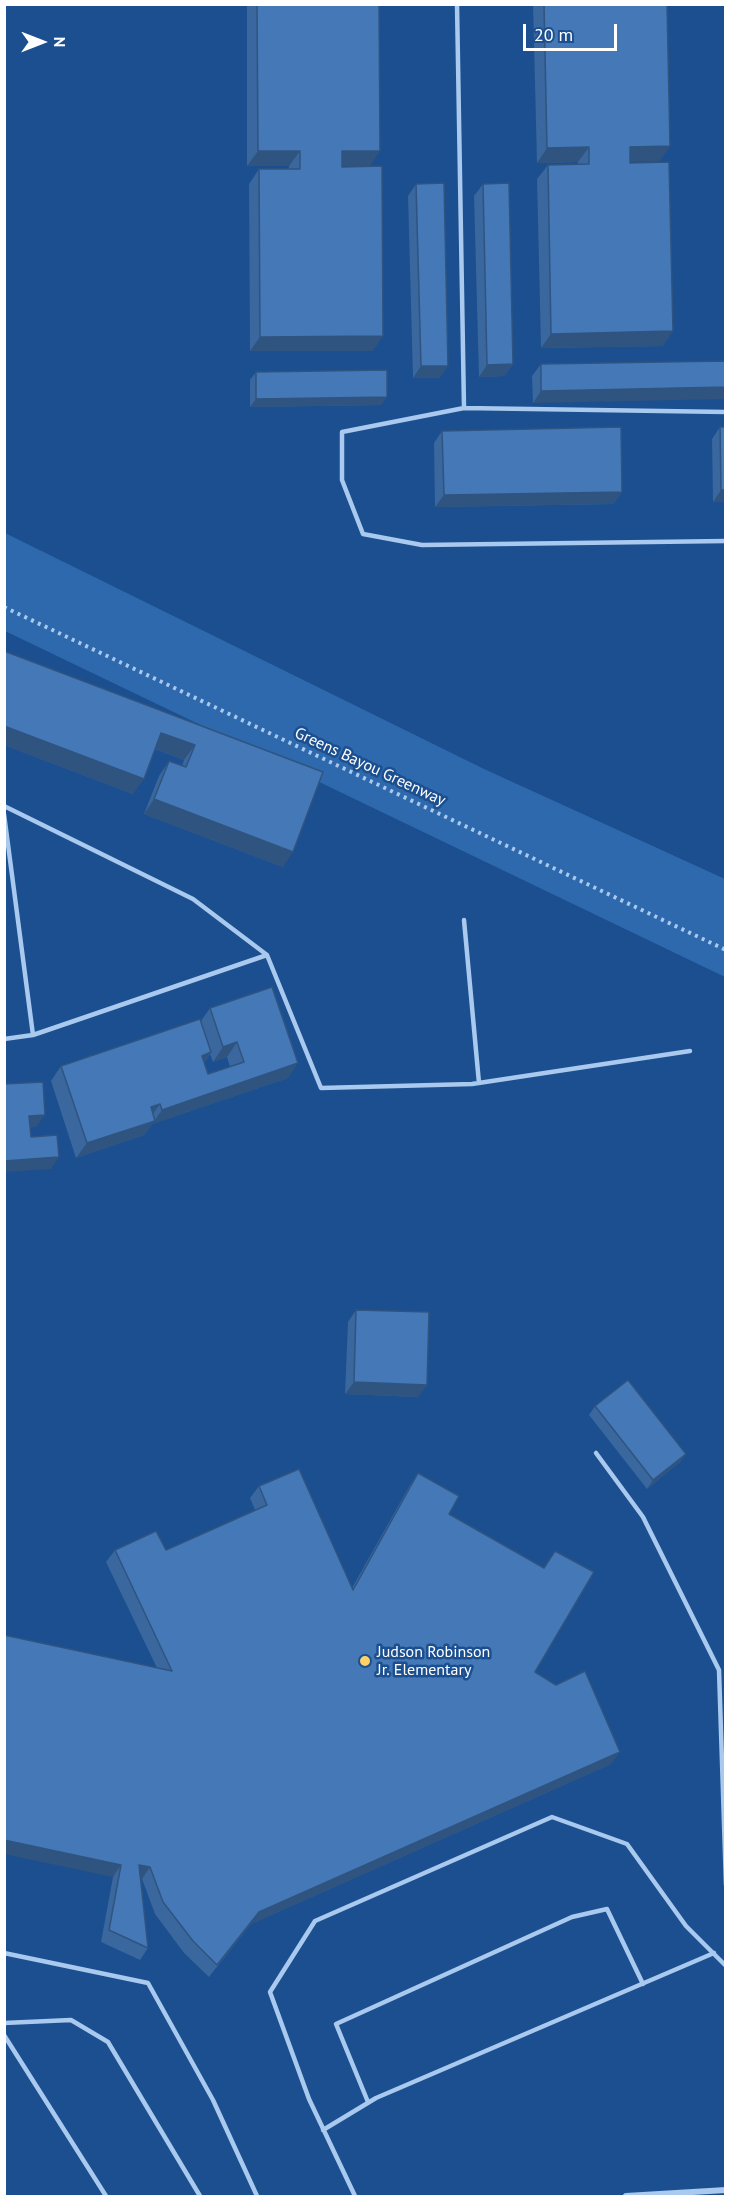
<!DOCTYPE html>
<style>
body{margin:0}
#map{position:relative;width:730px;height:2201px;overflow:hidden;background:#1b4f8f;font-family:"PT Sans",sans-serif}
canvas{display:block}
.frame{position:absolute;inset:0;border:6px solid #fff;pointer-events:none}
.north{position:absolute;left:12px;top:12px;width:60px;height:60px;-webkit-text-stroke:4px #1b4f8f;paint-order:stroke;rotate:90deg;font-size:16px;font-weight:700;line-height:24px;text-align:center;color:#fff}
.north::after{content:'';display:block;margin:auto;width:21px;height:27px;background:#fff;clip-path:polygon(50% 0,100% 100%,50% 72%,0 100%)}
.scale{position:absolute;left:523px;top:24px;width:94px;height:27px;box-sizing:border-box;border:3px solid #fff;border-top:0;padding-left:8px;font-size:18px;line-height:21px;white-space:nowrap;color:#fff;-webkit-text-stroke:4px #1b4f8f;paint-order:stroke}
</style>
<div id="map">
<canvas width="730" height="2201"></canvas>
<div class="frame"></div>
<div class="north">N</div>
<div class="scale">20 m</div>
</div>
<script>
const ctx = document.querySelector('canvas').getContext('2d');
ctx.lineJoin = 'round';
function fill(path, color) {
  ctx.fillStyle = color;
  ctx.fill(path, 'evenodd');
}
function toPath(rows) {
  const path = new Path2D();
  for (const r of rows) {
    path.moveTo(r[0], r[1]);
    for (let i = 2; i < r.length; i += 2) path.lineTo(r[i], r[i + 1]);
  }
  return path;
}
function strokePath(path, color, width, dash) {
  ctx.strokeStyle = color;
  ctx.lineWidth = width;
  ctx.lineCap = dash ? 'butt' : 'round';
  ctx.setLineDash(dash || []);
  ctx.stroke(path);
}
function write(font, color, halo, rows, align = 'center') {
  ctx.font = font + ' "PT Sans",sans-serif';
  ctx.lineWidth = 5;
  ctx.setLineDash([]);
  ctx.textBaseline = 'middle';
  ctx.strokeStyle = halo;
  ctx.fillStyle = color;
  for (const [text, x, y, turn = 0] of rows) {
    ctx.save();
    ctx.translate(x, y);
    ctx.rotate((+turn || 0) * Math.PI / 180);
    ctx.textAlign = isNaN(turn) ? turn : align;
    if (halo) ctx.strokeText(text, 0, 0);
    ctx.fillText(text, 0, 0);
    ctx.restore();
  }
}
fill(toPath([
 [5,533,482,768,725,879,725,977,5,631]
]), '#2e69ad');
strokePath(toPath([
 [4,607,726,950]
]), '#a9c9ee', 4, [3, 4.5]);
strokePath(toPath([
 [457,4,464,408],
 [726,412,464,408,342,432,342,480,363,534,422,545,726,541],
 [4,806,193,899,267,955],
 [4,814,33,1035],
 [464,920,479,1083],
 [4,1039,33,1035,267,955,321,1088,472,1084,690,1051],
 [596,1453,643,1517,719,1670,726,1885],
 [4,1953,148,1983,213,2100,257,2196],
 [4,2023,71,2020,108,2042,200,2196],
 [4,2035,106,2196],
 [368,2102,336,2024,572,1917,607,1909,643,1984],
 [323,2130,376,2098,714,1953],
 [355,2196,309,2099,270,1992,315,1921,552,1817,627,1844,686,1926,726,1966]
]), '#a9c9ee', 4.5);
strokePath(toPath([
 [626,2196,726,2190]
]), '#a9c9ee', 6);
fill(toPath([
 [247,4,379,4,342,166,373,351,250,351,249,184,259,169,289,169,289,166,247,166],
 [533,4,667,4,660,161,630,161,663,346,541,348,537,179,548,165,578,164,578,162,537,163],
 [416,184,440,378,413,378,408,196],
 [483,184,513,364,504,376,479,377,474,196],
 [726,361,533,403,532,376,541,364],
 [256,372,381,405,250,407,250,380],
 [720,427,726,427,726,502,713,502,712,439],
 [442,431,622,492,613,504,435,507,434,443],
 [4,651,323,772,283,867,144,814,159,776,169,761,182,766,184,760,155,749,133,794,4,745],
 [210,1008,288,1078,152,1124,144,1135,76,1158,51,1081,61,1066,201,1021],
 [210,1054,213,1062,227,1057,230,1067,208,1074,204,1063],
 [356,1310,418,1397,345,1394,348,1322],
 [595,1406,686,1454,680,1462,647,1489,589,1415],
 [418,1473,449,1514,544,1568,555,1551,535,1672,611,1764,251,1924,209,1977,184,1953,155,1914,142,1879,141,1879,148,1948,140,1960,101,1942,113,1877,157,1668,106,1562,115,1550,166,1550,255,1510,250,1498,259,1486,352,1588,410,1485]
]), '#3a679d');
fill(toPath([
 [670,146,660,161,619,162,630,147],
 [589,147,578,162,537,163,547,148],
 [258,151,300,151,289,166,247,166],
 [342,151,380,151,370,166,332,166],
 [673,331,663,346,541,348,551,334],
 [383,336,373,351,250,351,260,337],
 [513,364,504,376,479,377,487,365],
 [421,366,448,366,440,378,413,378],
 [726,387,726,399,533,403,541,391],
 [387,397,381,405,250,407,256,399],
 [721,490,726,490,726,502,713,502],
 [622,492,613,504,435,507,444,495],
 [4,726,144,779,133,794,4,745],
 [161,733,195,745,184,760,151,747],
 [154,799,293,852,283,867,144,814],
 [237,1042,227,1057,213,1062,223,1047],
 [211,1052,201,1067,202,1056],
 [298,1063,288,1078,152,1124,144,1135,76,1158,87,1143,154,1121,162,1110],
 [160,1104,150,1118,151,1107],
 [45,1115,36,1127,21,1128,29,1116],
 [59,1157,51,1169,4,1172,4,1161],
 [354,1382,427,1385,418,1397,345,1394],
 [686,1454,680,1462,647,1489,653,1480],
 [620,1752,611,1764,251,1924,209,1977,259,1912],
 [4,1840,121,1865,113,1877,4,1854],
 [139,1865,150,1867,142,1879,131,1877]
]), '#305480');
const building = toPath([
 [257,4,379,4,380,151,342,151,342,167,382,166,383,336,260,337,259,169,300,169,300,151,258,151,257,4],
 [544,4,667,4,670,146,630,147,630,163,669,162,673,331,551,334,548,165,589,164,589,147,547,148,544,4],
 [444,183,448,366,421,366,416,184,444,183],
 [509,183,513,364,487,365,483,184,509,183],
 [726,361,726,387,541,391,541,364,726,361],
 [387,370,387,397,256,399,256,372,387,370],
 [621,427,622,492,444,495,442,431,621,427],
 [720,427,726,427,726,490,721,490,720,427],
 [4,651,323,772,293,852,154,799,169,761,186,767,195,745,161,733,144,779,4,726,4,651],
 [272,987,298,1063,162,1110,160,1104,151,1107,155,1121,87,1143,61,1066,200,1019,211,1052,202,1056,208,1074,244,1062,237,1042,223,1047,210,1008,272,987],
 [43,1082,45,1115,29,1116,31,1137,57,1135,59,1157,4,1161,4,1084,43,1082],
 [356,1310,429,1312,427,1385,354,1382,356,1310],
 [628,1380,686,1454,653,1480,595,1406,628,1380],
 [299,1469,353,1590,418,1473,459,1496,449,1514,544,1568,555,1551,594,1572,535,1672,556,1685,585,1671,620,1752,259,1912,217,1965,193,1941,163,1902,150,1867,139,1865,148,1948,109,1930,121,1865,4,1840,4,1635,172,1671,115,1550,156,1531,166,1550,267,1505,259,1486,299,1469]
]);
fill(building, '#4478b7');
strokePath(building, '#305480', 1.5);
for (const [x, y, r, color] of [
 [365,1661,6,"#ffd166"]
]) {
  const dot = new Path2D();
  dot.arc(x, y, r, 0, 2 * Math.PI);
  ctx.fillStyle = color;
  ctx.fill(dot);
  strokePath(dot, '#1b4f8f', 2);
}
write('16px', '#fff', '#1b4f8f', [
 ["Greens Bayou Greenway",370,767,25]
]);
write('16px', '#fff', '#1b4f8f', [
 ["Judson Robinson",377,1652],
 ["Jr. Elementary",377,1670]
], 'left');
</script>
